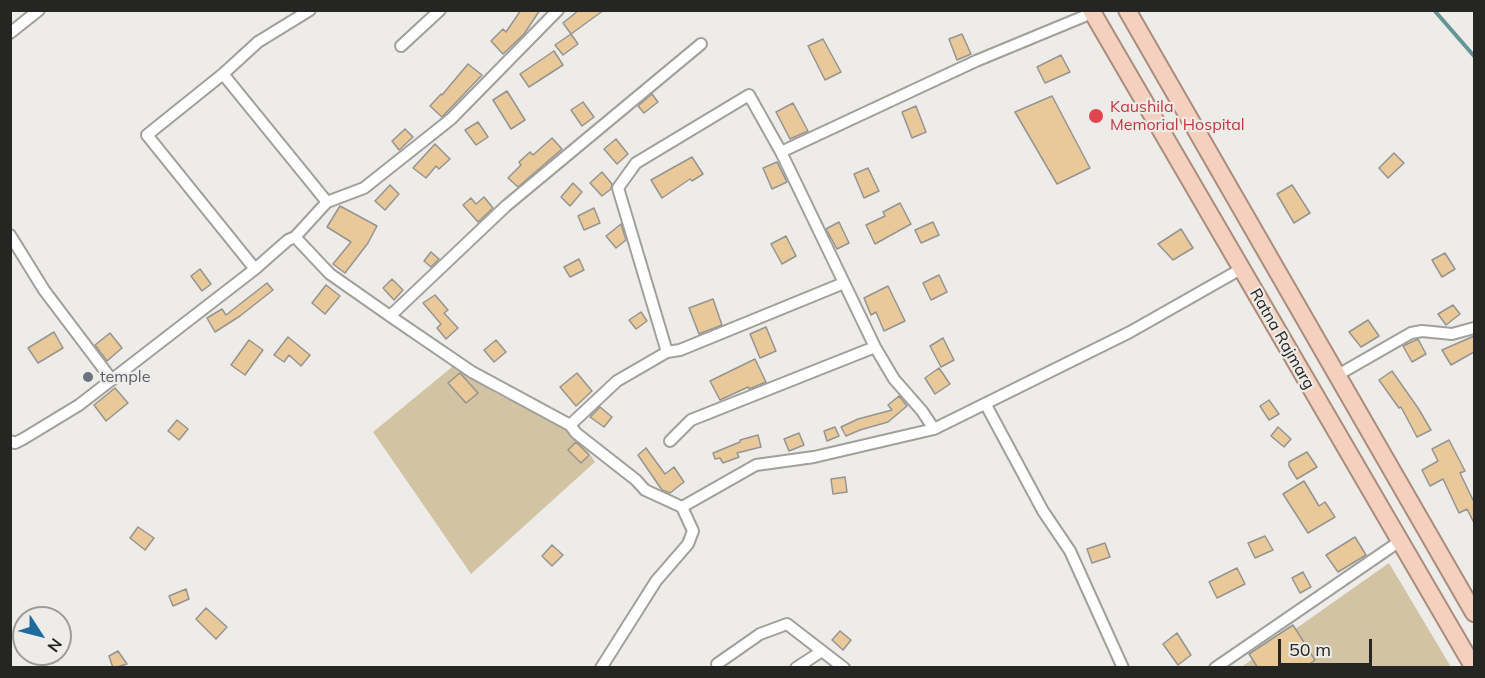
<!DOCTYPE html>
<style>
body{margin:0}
#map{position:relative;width:1485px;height:678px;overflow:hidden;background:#eeece8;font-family:Mulish,sans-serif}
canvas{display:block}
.frame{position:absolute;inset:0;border:12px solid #252523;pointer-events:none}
.north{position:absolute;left:12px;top:606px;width:60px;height:60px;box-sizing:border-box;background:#eeece8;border:2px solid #9e9c99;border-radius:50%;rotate:126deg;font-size:16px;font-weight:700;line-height:24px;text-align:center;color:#252523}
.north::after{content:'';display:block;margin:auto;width:21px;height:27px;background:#1e6b9e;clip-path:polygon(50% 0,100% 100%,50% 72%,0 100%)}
.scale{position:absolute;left:1278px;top:639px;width:94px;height:27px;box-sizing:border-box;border:3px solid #252523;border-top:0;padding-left:8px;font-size:18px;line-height:21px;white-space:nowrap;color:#252523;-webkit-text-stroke:4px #eeece8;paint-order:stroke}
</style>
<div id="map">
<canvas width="1485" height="678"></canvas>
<div class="frame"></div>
<div class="north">N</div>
<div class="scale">50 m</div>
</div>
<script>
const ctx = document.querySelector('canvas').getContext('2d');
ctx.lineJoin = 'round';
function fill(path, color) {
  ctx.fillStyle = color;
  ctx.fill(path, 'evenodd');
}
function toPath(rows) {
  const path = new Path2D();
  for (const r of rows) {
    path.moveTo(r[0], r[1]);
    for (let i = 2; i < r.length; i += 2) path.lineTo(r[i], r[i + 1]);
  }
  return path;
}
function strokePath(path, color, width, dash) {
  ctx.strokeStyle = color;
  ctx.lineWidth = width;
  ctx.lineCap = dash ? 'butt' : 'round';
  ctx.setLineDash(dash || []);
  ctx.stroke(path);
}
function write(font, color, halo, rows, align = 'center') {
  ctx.font = font + ' Mulish,sans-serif';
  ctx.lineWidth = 4.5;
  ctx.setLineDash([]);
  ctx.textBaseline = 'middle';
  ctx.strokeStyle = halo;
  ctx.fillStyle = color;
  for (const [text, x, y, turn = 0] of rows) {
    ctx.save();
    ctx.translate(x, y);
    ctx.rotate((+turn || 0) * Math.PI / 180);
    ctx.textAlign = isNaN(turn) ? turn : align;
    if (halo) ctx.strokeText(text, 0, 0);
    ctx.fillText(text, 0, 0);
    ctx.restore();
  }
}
fill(toPath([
 [452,367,462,369,497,394,576,433,595,462,471,574,373,432],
 [1389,563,1451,667,1240,668]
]), '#d2c4a3');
strokePath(toPath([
 [1434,10,1474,56]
]), '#659696', 4);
const building = toPath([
 [521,10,540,10,524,34,503,54,491,41,503,29,506,32,521,10],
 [579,10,604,10,571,34,563,23,579,10],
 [571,34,578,44,563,55,555,45,571,34],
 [962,34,971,54,957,60,949,39,962,34],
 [823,39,841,72,825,80,808,46,823,39],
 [554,51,563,65,529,87,520,74,554,51],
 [1061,55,1070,72,1045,83,1037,67,1061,55],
 [468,64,482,75,442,117,430,106,441,94,442,95,468,64],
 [507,91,525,120,511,129,493,100,507,91],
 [652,94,658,102,644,113,638,106,652,94],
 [1052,96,1090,168,1057,184,1015,112,1052,96],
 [583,102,594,117,582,126,571,110,583,102],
 [793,103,808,131,790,139,776,112,793,103],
 [916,106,926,132,912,138,902,112,916,106],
 [478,122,488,137,476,145,465,130,478,122],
 [405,129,413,137,399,150,392,141,405,129],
 [552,138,562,149,518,187,508,178,521,165,519,162,530,152,533,155,552,138],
 [616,139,628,154,617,164,604,149,616,139],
 [435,144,450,159,439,169,436,166,426,178,413,168,435,144],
 [1394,153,1404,163,1388,178,1379,168,1394,153],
 [692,157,703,174,692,181,690,179,662,198,651,180,692,157],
 [777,162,787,182,772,189,763,168,777,162],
 [868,168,879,191,864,198,854,174,868,168],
 [602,172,612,184,611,189,602,196,590,183,602,172],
 [573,183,582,192,570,206,561,197,573,183],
 [390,185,399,194,385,210,375,201,390,185],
 [1292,185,1310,213,1294,223,1277,194,1292,185],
 [484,197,493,208,478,222,463,205,471,198,476,204,484,197],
 [900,203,911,224,875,244,866,225,885,216,883,212,900,203],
 [340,206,377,226,368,243,345,273,333,264,351,242,327,227,340,206],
 [594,208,600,223,584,230,578,216,594,208],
 [839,222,849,243,837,249,826,229,839,222],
 [933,222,939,235,921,243,915,230,933,222],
 [621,224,626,240,616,248,606,236,621,224],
 [1181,229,1193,248,1173,260,1158,244,1181,229],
 [786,236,796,256,782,264,771,244,786,236],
 [431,252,439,259,431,267,424,261,431,252],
 [1445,253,1455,269,1442,277,1432,260,1445,253],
 [579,259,584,270,570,277,564,267,579,259],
 [200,269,211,284,202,291,191,276,200,269],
 [939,275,947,292,931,300,923,283,939,275],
 [392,279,403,290,394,300,383,288,392,279],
 [267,283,273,290,240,316,215,332,207,318,222,309,226,315,267,283],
 [326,285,340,296,325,314,312,303,326,285],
 [888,286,905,321,884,331,876,312,871,315,864,298,888,286],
 [435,295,448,310,444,313,458,328,446,339,437,328,441,324,423,303,435,295],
 [713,299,722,325,699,334,689,308,713,299],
 [1453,305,1460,314,1446,325,1438,314,1453,305],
 [641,312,647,321,636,329,629,320,641,312],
 [1368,320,1379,336,1361,347,1349,332,1368,320],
 [766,327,776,351,760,358,750,334,766,327],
 [54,332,63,348,38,363,28,348,54,332],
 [110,333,122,348,107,361,95,345,110,333],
 [1474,336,1474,352,1451,365,1442,350,1474,336],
 [288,337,310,355,301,366,289,355,284,362,274,355,288,337],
 [943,338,954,360,941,367,930,346,943,338],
 [1418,339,1426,354,1412,362,1403,346,1418,339],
 [249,340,263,350,245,375,231,365,249,340],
 [496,340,506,352,494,362,484,350,496,340],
 [755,359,766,382,749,389,748,387,720,400,710,381,755,359],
 [939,368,950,384,935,394,925,378,939,368],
 [1392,371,1418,408,1431,430,1417,437,1401,407,1399,408,1379,380,1392,371],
 [460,373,478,393,466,403,448,383,460,373],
 [577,373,592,391,576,406,560,387,577,373],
 [115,388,128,403,106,421,94,405,115,388],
 [899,396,907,406,888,422,860,430,846,436,841,427,858,419,892,410,888,405,899,396],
 [1269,400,1279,414,1269,420,1260,406,1269,400],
 [600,407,612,417,604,427,590,417,600,407],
 [177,420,188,429,179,440,168,431,177,420],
 [835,427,839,436,827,441,824,431,835,427],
 [1278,427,1291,439,1284,447,1271,436,1278,427],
 [799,433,804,445,789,451,784,439,799,433],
 [758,435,761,447,737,453,739,457,723,463,720,458,715,459,713,453,740,442,740,440,758,435],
 [1449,440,1465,471,1460,473,1474,502,1474,523,1467,509,1459,513,1443,479,1430,486,1422,470,1438,461,1432,449,1449,440],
 [576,442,589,455,581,463,568,450,576,442],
 [646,448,665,474,674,467,684,482,670,493,662,490,638,455,646,448],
 [1307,452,1317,467,1297,479,1289,466,1289,462,1307,452],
 [845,477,847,492,833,494,831,479,845,477],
 [1304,481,1319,506,1325,502,1335,517,1308,533,1283,494,1304,481],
 [138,527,154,538,145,550,130,538,138,527],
 [1265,536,1273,550,1255,558,1248,543,1265,536],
 [1355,537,1366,555,1338,572,1326,555,1355,537],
 [1105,543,1110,557,1092,563,1087,549,1105,543],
 [552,545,563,555,552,566,542,556,552,545],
 [1237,568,1245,584,1217,598,1209,582,1237,568],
 [1303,572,1311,587,1300,593,1292,578,1303,572],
 [186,589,189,599,173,606,169,596,186,589],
 [206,608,227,627,216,639,196,619,206,608],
 [1293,625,1315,660,1304,668,1258,668,1249,654,1293,625],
 [840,631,851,640,843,650,832,640,840,631],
 [1177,633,1191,655,1178,665,1163,644,1177,633],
 [118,651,127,664,113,668,109,656,118,651]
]);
fill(building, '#e9c999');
strokePath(building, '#969490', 1.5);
const minor = toPath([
 [10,33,39,10],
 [401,46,440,10],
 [223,74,327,202],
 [781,152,976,61,1092,13],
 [10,235,44,290,112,380],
 [295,237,330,274,390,316,472,372,570,425,576,433,636,480,645,490,682,507,756,465,814,457,934,429,922,411,894,379,875,347,781,152,749,95,636,163,618,188,667,352],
 [255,269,147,135,223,74,258,42,310,10],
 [390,316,506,206,701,44],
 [1336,376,1411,333,1422,331,1452,334,1474,328],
 [986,405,1043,511,1070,551,1123,668],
 [570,425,617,381,667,352,680,350,844,283],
 [934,429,1130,332,1241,269],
 [10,441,15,443,23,439,79,405,255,269,288,240,295,237,327,202,364,188,451,119,558,10],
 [670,441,691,420,875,347],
 [717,664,760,634,787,624,844,668],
 [601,668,656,581,688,544,693,531,682,507],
 [796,668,822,651],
 [1215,668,1400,541]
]);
const trunk = toPath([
 [1091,10,1474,668],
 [1127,10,1474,613]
]);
strokePath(minor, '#a1a09b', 14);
strokePath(trunk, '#aa8d7d', 20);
strokePath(minor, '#fff', 10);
strokePath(trunk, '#f4d0be', 16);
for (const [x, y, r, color] of [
 [1096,116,8,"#e0444e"],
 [88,377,6,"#6b7280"]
]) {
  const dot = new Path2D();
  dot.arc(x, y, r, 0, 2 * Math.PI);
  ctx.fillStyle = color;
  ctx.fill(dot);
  strokePath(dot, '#eeece8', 2);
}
write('16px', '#be3a42', '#eeece8', [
 ["Kaushila",1110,107],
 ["Memorial Hospital",1110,125]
], 'left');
write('16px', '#252523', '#eeece8', [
 ["Ratna Rajmarg",1282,339,60]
]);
write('16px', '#5b616d', '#eeece8', [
 ["temple",100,377]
], 'left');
</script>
